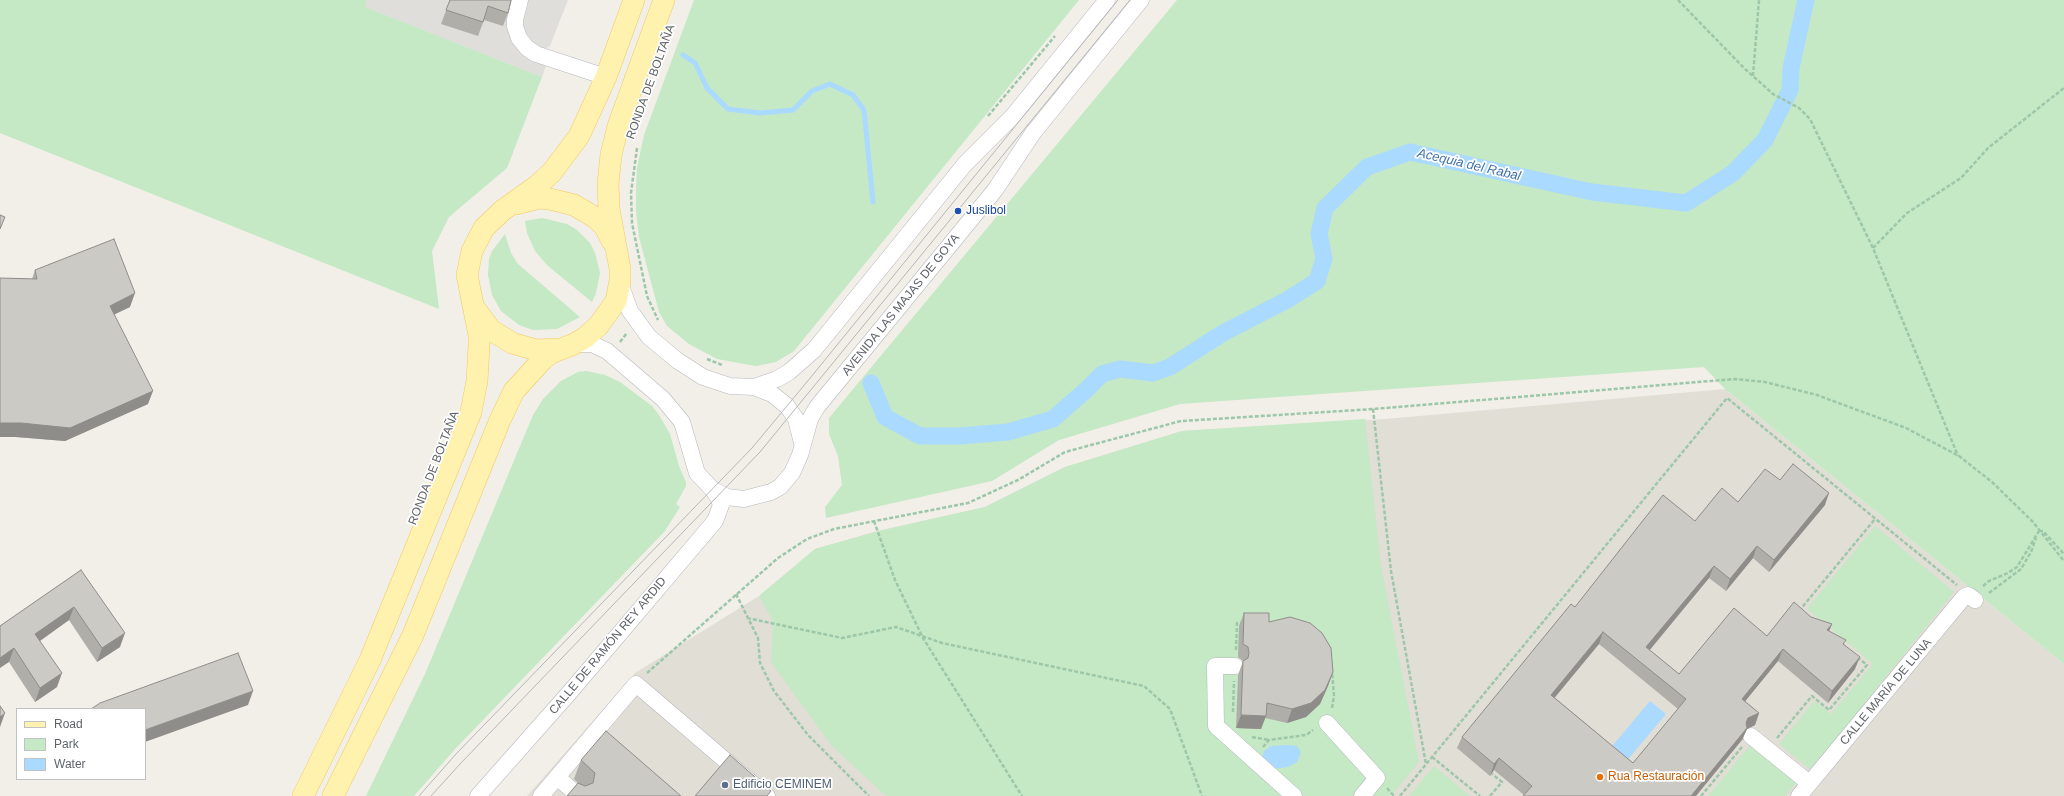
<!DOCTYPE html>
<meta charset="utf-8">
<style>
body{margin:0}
#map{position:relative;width:2064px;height:796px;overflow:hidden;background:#f1efe8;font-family:Arial,sans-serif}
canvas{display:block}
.legend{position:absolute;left:16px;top:708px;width:130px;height:72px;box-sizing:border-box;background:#fff;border:1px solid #bfc1c3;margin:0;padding:5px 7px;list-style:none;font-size:12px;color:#5f6368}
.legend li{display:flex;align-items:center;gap:8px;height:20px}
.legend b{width:20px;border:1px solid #bfc1c3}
</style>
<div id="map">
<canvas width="2064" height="796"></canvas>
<ul class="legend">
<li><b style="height:5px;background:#fff2af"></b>Road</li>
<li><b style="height:11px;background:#c5e8c5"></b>Park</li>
<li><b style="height:11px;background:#aadaff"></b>Water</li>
</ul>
</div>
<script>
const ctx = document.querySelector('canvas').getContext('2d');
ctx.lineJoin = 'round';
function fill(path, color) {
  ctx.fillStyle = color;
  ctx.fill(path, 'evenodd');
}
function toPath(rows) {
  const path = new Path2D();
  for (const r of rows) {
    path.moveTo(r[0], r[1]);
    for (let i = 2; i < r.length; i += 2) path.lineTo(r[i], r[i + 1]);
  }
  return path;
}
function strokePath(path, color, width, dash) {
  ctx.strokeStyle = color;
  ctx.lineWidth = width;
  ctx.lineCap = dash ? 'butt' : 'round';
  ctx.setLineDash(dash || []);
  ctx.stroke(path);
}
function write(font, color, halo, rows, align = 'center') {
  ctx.font = font + ' Arial,sans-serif';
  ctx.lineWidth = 3.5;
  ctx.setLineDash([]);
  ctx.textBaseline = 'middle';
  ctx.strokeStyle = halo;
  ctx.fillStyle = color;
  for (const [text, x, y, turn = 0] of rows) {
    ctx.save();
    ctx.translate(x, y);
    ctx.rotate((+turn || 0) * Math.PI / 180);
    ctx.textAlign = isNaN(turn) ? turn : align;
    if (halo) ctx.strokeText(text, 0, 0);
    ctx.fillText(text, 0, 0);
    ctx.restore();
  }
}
fill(toPath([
 [367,0,568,0,550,46,543,50,546,66,542,77,364,7]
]), '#e0deda');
fill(toPath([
 [1725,389,2064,664,2064,796,527,796,635,673,759,596,815,549,878,531,985,507,1065,467,1182,431,1385,419]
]), '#e1ded6');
fill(toPath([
 [0,0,367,0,365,7,542,77,507,168,449,217,432,251,439,309,0,133],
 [694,0,1079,0,794,351,776,362,756,366,717,359,689,344,667,326,659,312,639,237,636,211,636,189,637,168,644,135],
 [1177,0,2064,0,2064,664,1725,389,1704,367,1180,404,1059,440,992,481,826,518,825,507,842,485,838,456,829,434,829,418],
 [542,218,567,224,577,230,590,243,595,253,600,273,596,293,592,302,548,266,535,251,527,233,525,221],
 [505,234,511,253,518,264,580,317,557,329,533,330,519,325,501,311,492,295,488,275,489,259,492,251],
 [586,371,605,375,620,382,652,406,659,415,670,434,679,466,686,482,686,486,676,504,680,507,665,531,456,748,414,796,366,796,425,674,533,415,543,399,561,381,578,372],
 [1365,419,1381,566,1419,762,1391,796,886,796,831,745,771,662,773,621,759,596,815,549,878,531,985,507,1065,467,1182,431],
 [1240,626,1320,704,1306,716,1287,723,1262,717,1236,728],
 [1875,526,1954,592,1811,770,1779,744,1814,701,1831,714,1873,664,1807,609],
 [1754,741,1800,779,1785,796,1708,796],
 [1434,766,1470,796,1409,796]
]), '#c5e8c5');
fill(toPath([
 [1650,701,1666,714,1625,763,1609,750],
 [1286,745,1297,746,1301,752,1297,762,1288,767,1273,769,1262,757,1264,751,1271,746]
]), '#aadaff');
strokePath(toPath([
 [683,55,695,63,707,88,728,109,760,113,793,110,812,91,830,84,853,95,864,110,873,202]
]), '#aadaff', 5);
strokePath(toPath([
 [871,383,885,417,920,436,959,436,1008,432,1053,419,1086,390,1102,374,1120,369,1153,373,1170,367,1223,333,1287,300,1317,281,1324,259,1319,234,1325,208,1367,167,1410,152,1592,192,1686,203,1733,173,1765,140,1790,90,1791,68,1806,0]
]), '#aadaff', 17);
const minor = toPath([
 [520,0,515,20,515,26,519,38,527,48,536,54,606,77],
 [620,283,630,311,649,337,678,361,703,377,730,386,754,387,777,379,789,372,814,350,965,164,1012,117,1107,0],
 [574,344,592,344,607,351,663,399,682,422,697,473,713,490,727,497,744,499,771,492,780,487,792,473,800,455,810,419,817,407,995,190,1033,133,1141,0],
 [754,387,772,394,787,406,796,419,802,443],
 [1235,666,1215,666,1216,726,1294,796],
 [1327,723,1377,778,1362,796],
 [1751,736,1809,783],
 [557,777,579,796],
 [478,796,570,692,715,521,721,505,718,497,713,490],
 [541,796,636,684,767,796],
 [1799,796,1964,597,1968,595,1975,600]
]);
const major = toPath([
 [516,204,539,198,550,199,574,205,596,218,605,227,612,241],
 [476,310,491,330,512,343,536,350,560,349],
 [303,796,370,660,471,412,477,381,479,346,479,335,467,275,472,251,484,228,503,210,538,185,552,172,579,136,606,77,634,0],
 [333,796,413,635,500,420,514,391,543,359,551,353,574,344,586,337,599,325,616,301,620,281,620,269,609,209,608,184,611,155,618,126,664,0]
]);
strokePath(minor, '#b5b8bc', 17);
strokePath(major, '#f2c960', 22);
strokePath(toPath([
 [1678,0,1744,68,1773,94,1799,108,1810,119,1873,248,1958,456],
 [1753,76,1759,0],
 [988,116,1055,36],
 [637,148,631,193,632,223,647,296,658,320],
 [1873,248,1907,213,1961,178,1988,148,2064,88],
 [620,342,627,333],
 [707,359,722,365],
 [1373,409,1391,571,1426,764],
 [874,521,895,580,923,638,1022,796],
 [2039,531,2043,531,2064,554],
 [1983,586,1989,581,2008,573,2017,567,2039,531],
 [1989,593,2021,569,2031,552,2036,538],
 [736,594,758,638,760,663,774,691,808,735,869,796],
 [1799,611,1875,519],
 [747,618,842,638,896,627,942,643,1144,686,1170,709,1202,796],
 [1236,650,1237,623,1243,623],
 [647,673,778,558,807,539,834,529,968,503,1018,480,1065,452,1181,421,1373,409,1735,379,1765,382,1817,395,1906,428,1959,456,1992,482,2033,522,2064,561],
 [1332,708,1334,696,1332,671],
 [1233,712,1234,681],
 [1252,737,1269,740],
 [1777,738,1812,696,1829,710,1867,665,1857,657],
 [1263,747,1269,740,1306,735,1313,730],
 [1432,757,1480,796],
 [1387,788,1394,796],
 [1400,796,1727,398,1957,585],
 [1490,796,1502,782,1492,774],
 [1701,796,1742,747]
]), '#9cc7a9', 2.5, [4, 2]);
strokePath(minor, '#fff', 16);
strokePath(major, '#fff2af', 21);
strokePath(toPath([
 [419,796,456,754,752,448,811,377,1118,0],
 [431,796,460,764,760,452,1130,0]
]), '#b6b7b8', 1);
fill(toPath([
 [450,0,511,0,508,13,503,26,484,20,478,36,441,24],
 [35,270,130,307,114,314,148,404,65,441,16,437,0,437,0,278,32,279],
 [1780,480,1825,505,1769,572,1753,558,1726,591,1709,578,1650,650,1679,674,1811,617,1832,624,1829,631,1845,645,1855,669,1828,703,1778,661,1745,701,1759,713,1755,725,1747,729,1742,740,1524,795,1494,770,1490,776,1457,748,1462,737,1575,607,1695,521,1738,502],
 [1599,644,1678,709,1633,763,1554,697],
 [81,570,120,647,97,662,69,620,40,641,57,687,35,702,9,662,0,626],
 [1244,613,1269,622,1333,672,1328,686,1320,704,1306,717,1287,723,1265,718,1261,729,1236,728,1238,675,1243,661,1238,657,1239,626],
 [581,760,681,796,567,796,578,783,574,779]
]), '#afaea9');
fill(toPath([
 [135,293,130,307,105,319,110,306],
 [153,391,148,404,65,441,16,437,0,437,0,423],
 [1829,493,1825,505,1769,572,1774,560],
 [1757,546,1753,558,1726,591,1730,579],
 [1714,566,1709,578,1642,659,1646,647],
 [74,607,69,620,30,648,35,634],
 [1832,624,1827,636,1827,630],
 [1603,632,1599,644,1547,707,1551,695],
 [125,633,120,647,97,662,102,648],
 [14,648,9,662,0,668,0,658],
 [1783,649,1778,661,1738,710,1742,699],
 [1860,657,1855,669,1828,703,1832,691],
 [1333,672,1328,686,1320,704,1306,717,1287,723,1292,709],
 [62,673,57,687,35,702,40,688],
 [253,691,248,705,145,742,145,730],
 [5,713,0,727,0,717],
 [1759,713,1755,725,1747,729,1742,740,1696,796,1691,796,1748,718],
 [1241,715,1266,716,1261,729,1236,728],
 [1499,758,1494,770,1490,776,1494,764]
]), '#8f8d8a');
const building = toPath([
 [450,0,511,0,508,13,488,6,483,22,446,10,450,0],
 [0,215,5,217,0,229,0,215],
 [114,239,135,293,110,306,153,391,70,428,21,423,0,423,0,278,37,279,35,270,114,239],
 [1793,464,1829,493,1774,560,1757,546,1730,579,1714,566,1646,647,1679,674,1734,608,1767,636,1794,602,1811,617,1832,624,1827,630,1846,640,1843,644,1860,657,1832,691,1783,649,1742,699,1759,713,1748,718,1746,723,1747,728,1691,796,1523,796,1532,786,1499,758,1494,764,1462,737,1571,604,1575,607,1663,495,1695,521,1722,488,1738,502,1765,469,1780,480,1793,464],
 [1603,632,1686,699,1633,763,1551,695,1603,632],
 [81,570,125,633,102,648,74,607,35,634,62,673,40,688,14,648,0,658,0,626,81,570],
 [1244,613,1269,613,1269,622,1290,617,1310,623,1322,633,1331,648,1333,672,1325,690,1311,703,1292,709,1267,703,1266,716,1241,715,1243,661,1248,658,1249,653,1248,647,1243,644,1244,613],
 [238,653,253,691,145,730,145,709,91,709,100,703,238,653],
 [0,706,5,713,0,717,0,706],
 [606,731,681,796,567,796,578,783,585,786,593,783,595,773,581,760,606,731],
 [730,755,771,791,767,796,695,796,730,755]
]);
fill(building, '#cccac5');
strokePath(building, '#8f8d8a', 1);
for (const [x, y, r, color] of [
 [958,211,4,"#1a4fb4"],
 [1600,777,4,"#e8710a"],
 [725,785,4,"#5c6f8a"]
]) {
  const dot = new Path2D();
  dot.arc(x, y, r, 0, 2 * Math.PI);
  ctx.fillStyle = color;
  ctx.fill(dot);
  strokePath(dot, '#fff', 1.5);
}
write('12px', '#5f6368', '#fff', [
 ["RONDA DE BOLTAÑA",651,82,-70],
 ["AVENIDA LAS MAJAS DE GOYA",901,305,-51],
 ["RONDA DE BOLTAÑA",434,468,-69],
 ["CALLE DE RAMÓN REY ARDID",608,646,-50],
 ["CALLE MARÍA DE LUNA",1886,692,-50]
]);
write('12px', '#164399', '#fff', [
 ["Juslibol",966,211]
], 'left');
write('12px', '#c56008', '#fff', [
 ["Rua Restauración",1608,777]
], 'left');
write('12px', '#4e5e75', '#fff', [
 ["Edificio CEMINEM",733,785]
], 'left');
write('italic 13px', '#4174aa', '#fff', [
 ["Acequia del Rabal",1469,165,13]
]);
</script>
